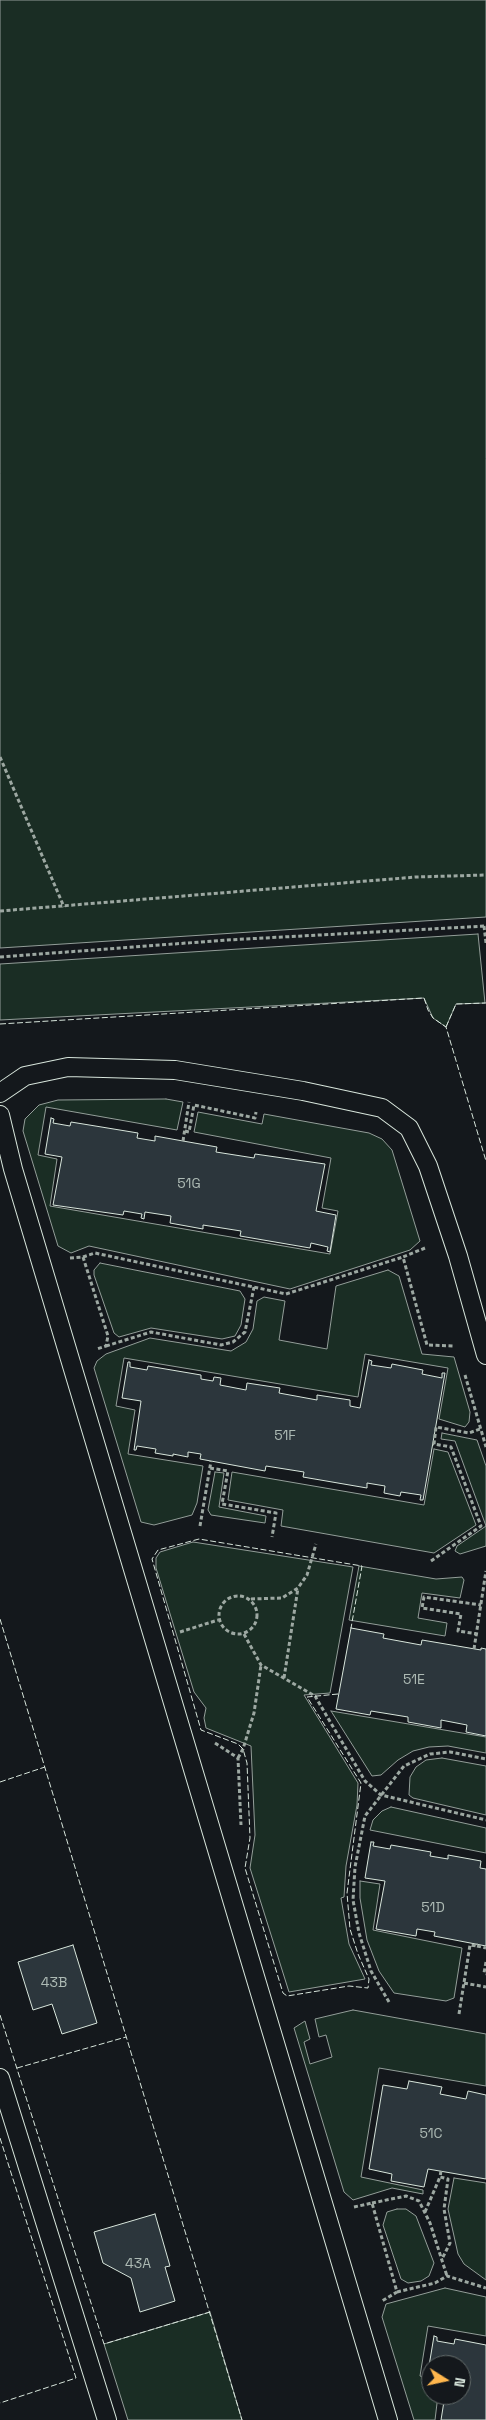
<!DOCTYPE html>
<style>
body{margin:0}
#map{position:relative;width:486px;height:2420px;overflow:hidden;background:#14181c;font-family:"Space Grotesk",sans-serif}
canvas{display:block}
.north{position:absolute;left:421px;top:2355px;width:50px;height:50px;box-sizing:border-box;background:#14181c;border:1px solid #626a69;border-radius:50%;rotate:100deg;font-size:14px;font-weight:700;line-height:20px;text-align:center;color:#d8e6dc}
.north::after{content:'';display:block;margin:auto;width:18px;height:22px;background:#ffb74d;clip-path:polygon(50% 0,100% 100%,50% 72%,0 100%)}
</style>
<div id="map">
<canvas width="486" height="2420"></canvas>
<div class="north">N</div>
</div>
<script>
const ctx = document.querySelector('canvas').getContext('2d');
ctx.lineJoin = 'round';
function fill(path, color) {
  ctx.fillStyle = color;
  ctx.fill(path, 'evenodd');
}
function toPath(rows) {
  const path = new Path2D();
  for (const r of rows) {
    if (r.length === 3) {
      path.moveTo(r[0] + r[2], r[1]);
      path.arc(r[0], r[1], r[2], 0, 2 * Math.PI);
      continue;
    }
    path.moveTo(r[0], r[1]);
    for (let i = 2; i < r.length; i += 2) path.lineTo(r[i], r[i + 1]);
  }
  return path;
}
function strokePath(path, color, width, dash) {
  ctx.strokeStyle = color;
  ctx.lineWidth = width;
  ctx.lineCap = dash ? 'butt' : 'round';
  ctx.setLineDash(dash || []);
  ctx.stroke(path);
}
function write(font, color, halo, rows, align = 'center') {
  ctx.font = font + ' "Space Grotesk",sans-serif';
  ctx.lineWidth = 4;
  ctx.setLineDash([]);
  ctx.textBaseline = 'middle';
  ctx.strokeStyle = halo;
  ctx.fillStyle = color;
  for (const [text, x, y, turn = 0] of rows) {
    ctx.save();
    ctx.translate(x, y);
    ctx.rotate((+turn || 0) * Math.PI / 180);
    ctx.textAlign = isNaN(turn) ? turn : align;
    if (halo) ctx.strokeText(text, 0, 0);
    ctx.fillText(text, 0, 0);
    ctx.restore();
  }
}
const green = toPath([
 [0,0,486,0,486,917,0,948,0,0],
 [478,934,485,1003,456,1004,446,1027,433,1018,424,998,0,1020,0,964,478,934],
 [166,1099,183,1102,177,1130,46,1107,38,1155,57,1159,50,1206,330,1254,338,1211,322,1208,331,1158,194,1132,198,1112,262,1124,264,1114,369,1133,382,1139,392,1150,420,1241,410,1250,290,1289,89,1246,71,1253,58,1246,23,1131,25,1119,39,1105,58,1100,166,1099],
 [100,1263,240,1291,245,1299,241,1325,235,1336,222,1339,151,1328,119,1337,114,1333,94,1275,94,1270,100,1263],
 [388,1270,399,1276,422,1354,454,1357,470,1412,469,1422,465,1427,439,1419,448,1368,365,1354,358,1397,124,1358,116,1406,135,1410,128,1454,203,1466,197,1503,192,1515,154,1525,141,1522,94,1368,97,1361,106,1354,150,1338,231,1351,246,1342,253,1329,257,1301,264,1297,285,1301,279,1340,327,1349,336,1286,388,1270],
 [442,1433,477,1440,486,1466,486,1546,460,1554,455,1551,457,1546,486,1526,455,1441,441,1439,442,1433],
 [434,1449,448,1452,476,1525,434,1553,281,1526,283,1510,228,1500,232,1472,424,1505,434,1449],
 [215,1472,224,1473,219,1507,266,1516,265,1523,211,1515,208,1510,215,1472],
 [193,1542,353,1567,330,1693,304,1695,358,1783,357,1805,346,1866,344,1897,341,1898,349,1944,365,1979,289,1992,250,1868,255,1835,251,1746,206,1728,204,1718,206,1708,194,1692,156,1568,156,1558,160,1552,193,1542],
 [359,1566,436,1579,462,1577,464,1580,460,1598,422,1593,418,1618,447,1623,445,1636,349,1620,359,1566],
 [331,1711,486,1737,486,1753,448,1746,429,1747,413,1751,398,1760,381,1775,372,1776,331,1711],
 [442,1758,486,1766,486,1815,413,1798,409,1795,410,1777,416,1767,426,1760,442,1758],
 [391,1807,486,1828,486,1853,370,1830,373,1820,382,1811,391,1807],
 [360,1881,380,1884,373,1930,462,1948,454,1998,446,2001,394,1993,379,1971,367,1940,360,1898,360,1881],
 [353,2010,486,2034,486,2086,379,2068,361,2177,423,2190,423,2194,392,2188,353,2200,344,2192,294,2028,305,2021,310,2039,304,2042,310,2064,332,2057,326,2035,319,2037,315,2019,353,2010],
 [454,2178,486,2183,486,2280,464,2264,458,2254,448,2209,454,2178],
 [397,2209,406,2209,416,2216,434,2263,429,2276,421,2281,408,2283,401,2279,383,2225,387,2212,397,2209],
 [445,2288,486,2297,486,2336,428,2326,420,2376,431,2379,431,2395,438,2395,435,2420,414,2420,382,2317,386,2304,445,2288],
 [210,2312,242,2420,128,2420,104,2344,210,2312]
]);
fill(green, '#1a2d24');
strokePath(green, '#939e99', 1);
const building = toPath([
 [51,1118,54,1119,53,1123,70,1126,71,1122,138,1133,137,1138,155,1141,155,1136,183,1141,217,1147,216,1152,254,1158,255,1154,325,1164,316,1211,336,1215,330,1252,327,1251,328,1247,311,1243,310,1248,240,1236,241,1231,203,1225,203,1229,170,1223,171,1216,145,1212,144,1219,141,1218,142,1214,124,1211,123,1215,53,1205,62,1157,45,1154,51,1118],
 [369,1360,372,1361,371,1365,391,1368,392,1364,423,1370,422,1374,442,1378,442,1373,445,1373,423,1500,420,1500,421,1495,401,1492,400,1496,384,1493,385,1486,367,1483,367,1488,303,1477,304,1472,266,1466,265,1471,200,1459,201,1454,188,1452,188,1457,173,1454,173,1456,155,1453,156,1449,137,1446,136,1450,134,1450,141,1401,122,1398,128,1362,130,1362,130,1367,147,1370,148,1366,201,1375,201,1379,213,1381,214,1377,221,1378,220,1385,246,1390,247,1383,280,1388,279,1393,317,1400,317,1395,350,1400,350,1406,360,1408,369,1360],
 [351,1628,384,1634,383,1638,421,1645,422,1640,481,1650,481,1648,486,1649,486,1736,466,1732,467,1725,441,1720,441,1728,408,1722,408,1717,371,1711,370,1715,336,1709,351,1628],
 [371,1842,374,1842,373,1846,390,1849,391,1845,431,1852,430,1856,448,1859,448,1855,481,1861,480,1868,486,1869,486,1946,434,1936,435,1932,417,1929,416,1936,376,1929,385,1881,365,1878,371,1842],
 [73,1945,97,2023,62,2034,52,2004,33,2010,18,1962,73,1945],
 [409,2081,442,2087,440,2094,466,2099,468,2091,486,2095,486,2179,428,2169,424,2187,391,2181,392,2174,369,2169,383,2085,407,2089,409,2081],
 [155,2214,170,2266,165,2267,175,2301,140,2312,131,2278,103,2263,94,2232,155,2214],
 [434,2336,437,2337,437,2341,454,2344,455,2339,486,2345,486,2420,441,2420,445,2395,461,2395,461,2365,431,2365,431,2373,428,2372,434,2336]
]);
fill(building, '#2c363c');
strokePath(building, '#d8e6dc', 1);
const service = toPath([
 [0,1093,25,1076,68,1067,175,1070,303,1091,382,1108,409,1128,428,1166,458,1256,486,1355],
 [0,1115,13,1169,388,2420],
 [0,2078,107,2420]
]);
strokePath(service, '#d8e6dc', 20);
strokePath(toPath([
 [0,757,64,907],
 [0,911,416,877,486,875],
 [484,926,486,943],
 [0,957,227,940,486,926],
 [185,1131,189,1132,194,1105,255,1118,256,1112],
 [183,1141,189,1102],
 [425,1248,403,1257,427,1345,453,1346],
 [83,1257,95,1253,286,1294,403,1257],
 [70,1258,83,1257,108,1336,106,1346,97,1349],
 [106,1346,151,1332,221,1345,233,1342,245,1332,254,1287],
 [465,1375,486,1447],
 [210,1468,228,1471,222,1504,276,1513,272,1537],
 [200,1526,211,1461],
 [431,1561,481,1526,451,1447,434,1444,436,1427,469,1433,480,1429],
 [238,1615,19],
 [251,1599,282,1598,298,1588,307,1575,316,1544],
 [180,1632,218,1620],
 [244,1634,261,1665,315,1696,365,1781,381,1795,486,1820],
 [478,1634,458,1631,461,1614,422,1608,424,1597,481,1605],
 [474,1649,486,1571],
 [284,1678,298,1588],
 [215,1743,238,1758,241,1825],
 [238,1758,243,1749,254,1713,261,1665],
 [477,1946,486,1948],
 [486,1962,484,1973,486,1974],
 [464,1983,486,1987],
 [389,2002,371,1971,359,1933,353,1900,355,1867,365,1816,404,1766,430,1754,450,1752,486,1759],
 [459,2014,470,1945,477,1946,476,1944],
 [441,2171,440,2177,448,2179,444,2209,450,2243,442,2259],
 [372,2203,406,2196,419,2201,430,2223,447,2276],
 [354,2207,372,2203,397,2292,382,2301],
 [425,2212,440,2177],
 [397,2292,435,2283,447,2276,486,2288]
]), '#9da8a2', 3, [4, 2.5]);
strokePath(service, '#14181c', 18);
strokePath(toPath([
 [0,1024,424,998,428,1010,433,1018,446,1027,486,1161],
 [446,1027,456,1004,486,1003],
 [0,1619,242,2420],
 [338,1694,307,1697,361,1783,347,1893,350,1929,358,1954,369,1979,368,1988,349,1986,287,1996,283,1993,245,1868,250,1838,247,1763,243,1749,238,1744,201,1730,152,1559,158,1550,199,1539,362,1566,351,1628],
 [0,1782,45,1767],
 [0,2015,104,2344,210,2312],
 [17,2068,126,2037],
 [0,2138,76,2378,0,2403]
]), '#d8e6dc', 1, [6, 2.5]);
write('14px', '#adbab4', null, [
 ["51G",189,1184],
 ["51F",285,1436],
 ["51E",414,1680],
 ["51D",433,1908],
 ["43B",54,1983],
 ["51C",431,2134],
 ["43A",138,2264]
]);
</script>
